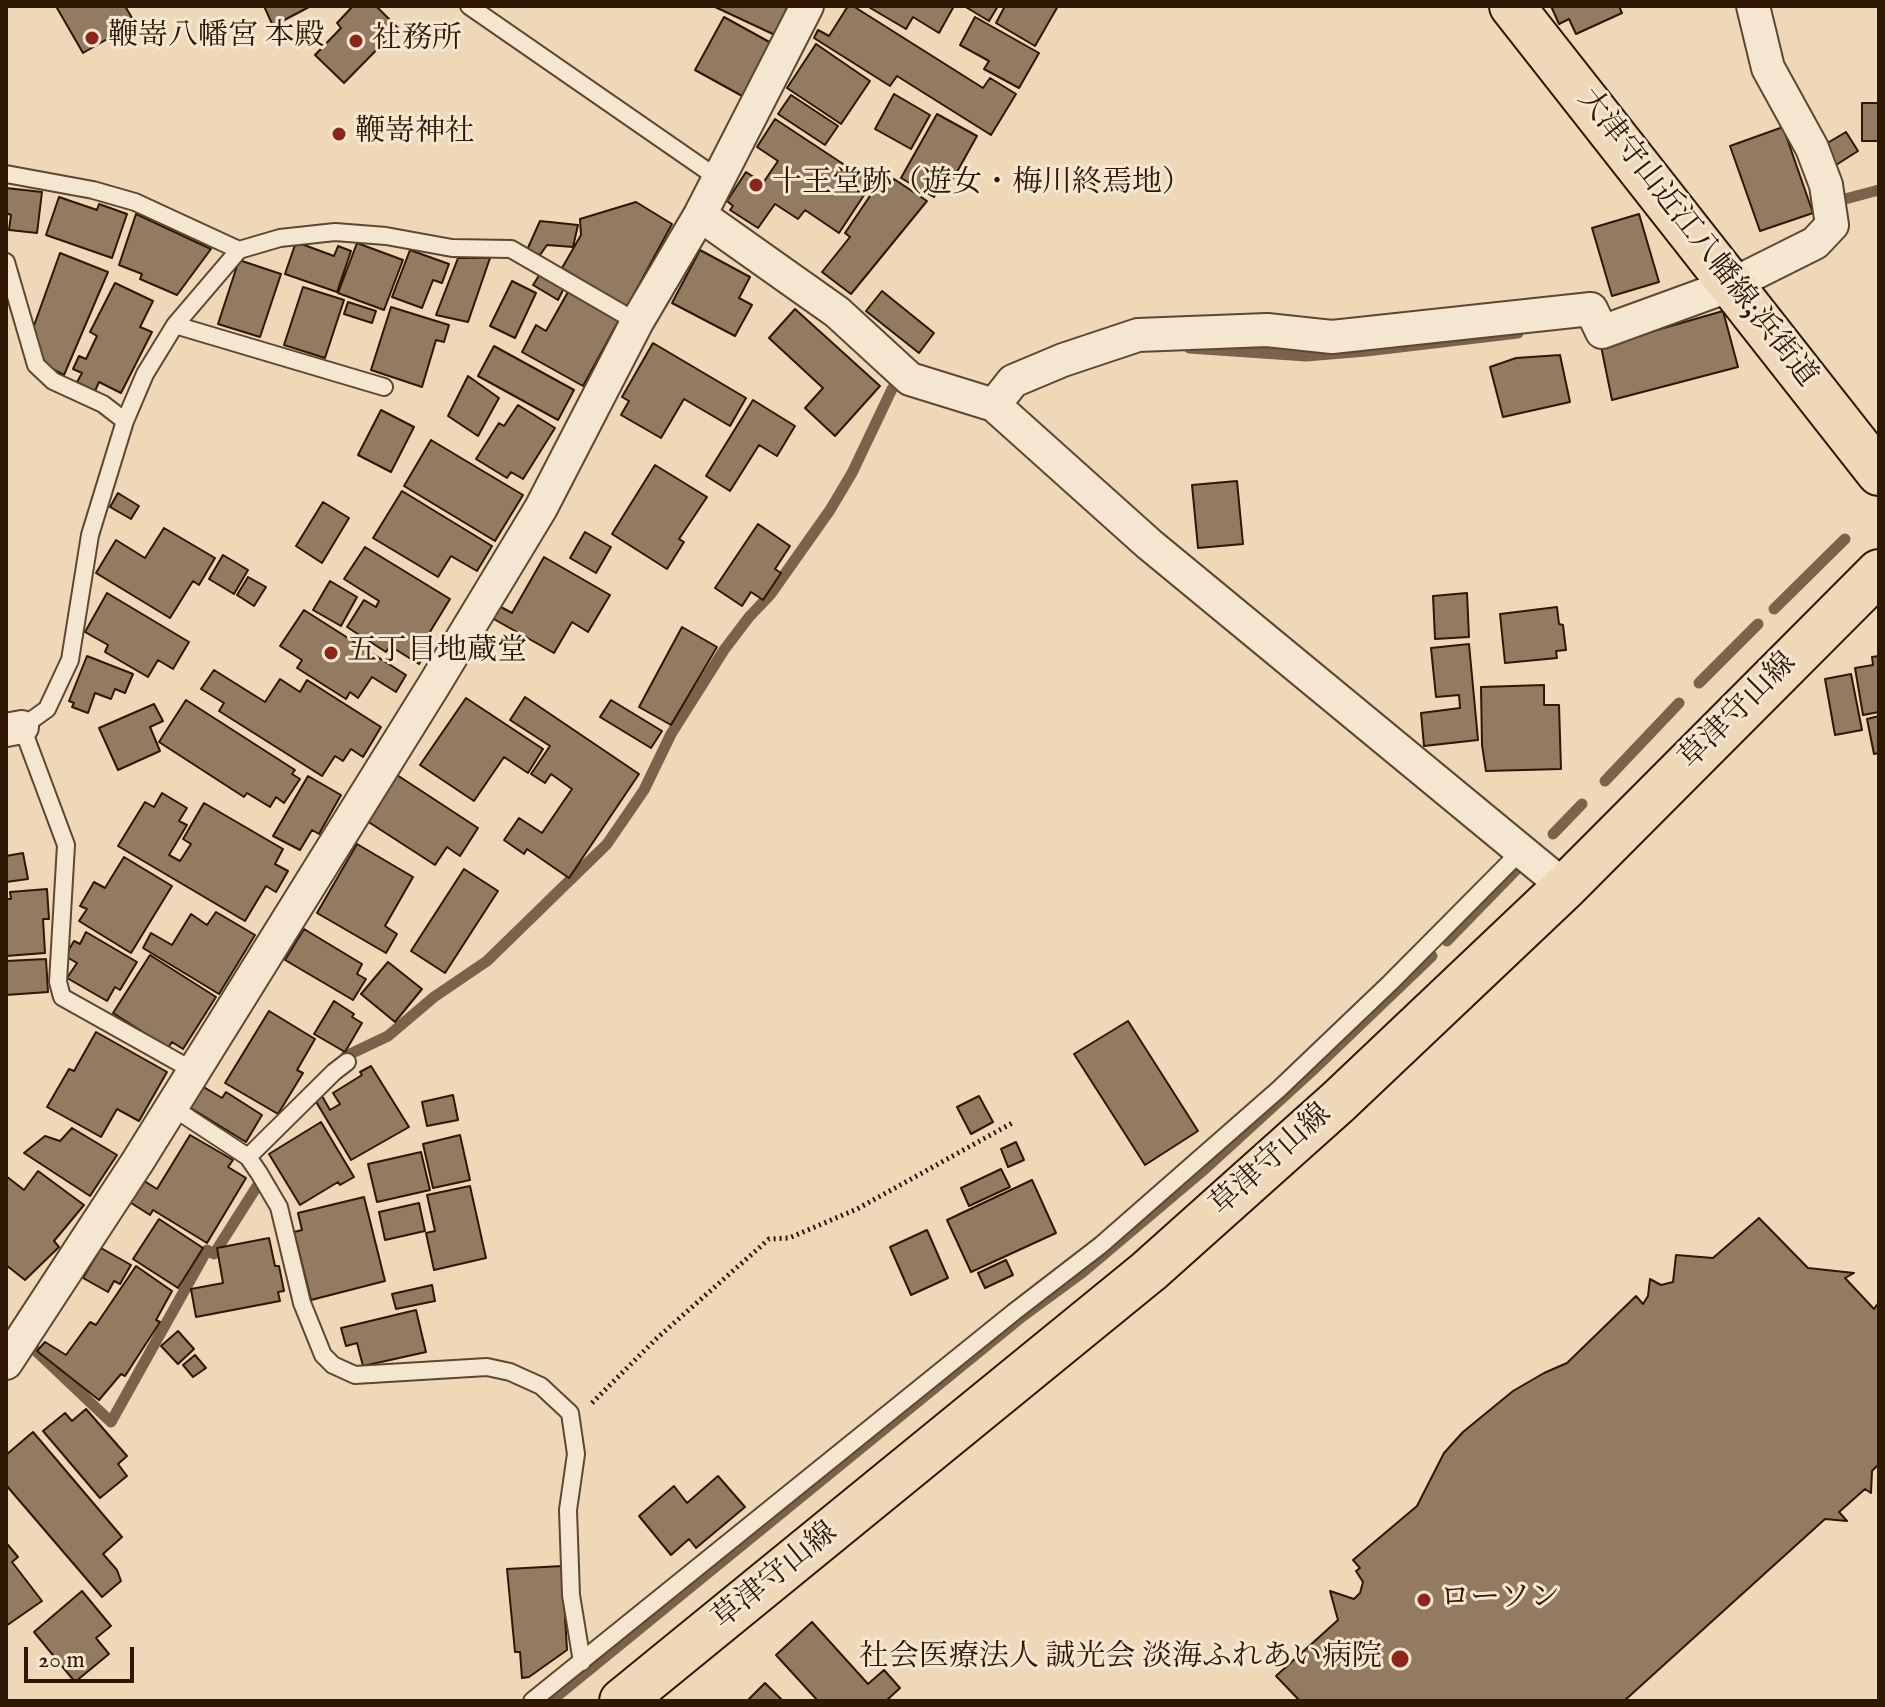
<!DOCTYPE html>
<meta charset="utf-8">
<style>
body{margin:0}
#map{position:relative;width:1885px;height:1707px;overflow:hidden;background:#eed8b8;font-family:"IM FELL English",serif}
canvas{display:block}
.frame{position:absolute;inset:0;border:8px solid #2e1703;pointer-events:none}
.scale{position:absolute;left:24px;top:1647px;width:110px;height:36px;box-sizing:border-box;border:4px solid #2e1703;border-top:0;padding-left:10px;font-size:24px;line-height:28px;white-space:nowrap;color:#2e1703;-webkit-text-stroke:6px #f4e6d1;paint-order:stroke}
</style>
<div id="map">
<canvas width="1885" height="1707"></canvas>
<div class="frame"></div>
<div class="scale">20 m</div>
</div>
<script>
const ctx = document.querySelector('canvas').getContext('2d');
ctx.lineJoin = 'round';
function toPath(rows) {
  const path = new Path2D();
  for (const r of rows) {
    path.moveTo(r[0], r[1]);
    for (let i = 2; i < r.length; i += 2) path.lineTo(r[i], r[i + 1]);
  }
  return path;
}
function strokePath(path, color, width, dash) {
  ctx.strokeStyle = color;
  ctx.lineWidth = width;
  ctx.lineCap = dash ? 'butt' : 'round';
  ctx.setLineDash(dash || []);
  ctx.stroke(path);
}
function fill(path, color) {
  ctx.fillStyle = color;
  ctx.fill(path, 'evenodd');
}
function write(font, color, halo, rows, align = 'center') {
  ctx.font = font + ' "IM FELL English","Noto Serif JP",serif';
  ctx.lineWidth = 6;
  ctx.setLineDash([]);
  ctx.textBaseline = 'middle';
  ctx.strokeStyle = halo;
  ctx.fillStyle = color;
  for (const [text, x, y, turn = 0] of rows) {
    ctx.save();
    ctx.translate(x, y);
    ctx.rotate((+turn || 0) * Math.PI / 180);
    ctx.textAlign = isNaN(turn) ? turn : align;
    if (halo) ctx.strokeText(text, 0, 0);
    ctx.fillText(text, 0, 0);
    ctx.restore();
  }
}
strokePath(toPath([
 [1845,199,1879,190],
 [1189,348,1306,356,1366,351,1518,333],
 [1774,609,1845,539],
 [1699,683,1758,624],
 [1605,781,1679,703],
 [1553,834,1582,804],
 [1447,941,1518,868],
 [346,1056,388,1036,434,997,487,961,607,844,644,790,671,734,724,650,749,617,770,595,830,510,852,473,892,389],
 [34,1349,111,1422,207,1250,214,1254,261,1180],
 [551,1701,1023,1316,1083,1272,1206,1168,1312,1071,1432,956]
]), '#7a634a', 11);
const building = toPath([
 [60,6,125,6,135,23,83,53,57,8,60,6],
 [264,6,308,6,309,7,273,26,264,6],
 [353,6,376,6,398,28,344,83,315,55,341,28,337,23,353,6],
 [713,6,788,6,775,35,713,6],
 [848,6,853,6,983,88,990,78,1016,94,991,135,897,76,890,86,814,38,818,30,829,36,848,6],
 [867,6,954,6,939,33,913,17,906,29,867,6],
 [964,6,998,6,989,21,964,6],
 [1005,6,1058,6,1035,46,996,23,1005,6],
 [1551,6,1619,6,1622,13,1576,34,1569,19,1559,24,1551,6],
 [724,17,773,44,744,97,695,70,724,17],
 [975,17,1039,53,1019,88,984,69,989,61,960,45,975,17],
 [816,44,870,81,841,124,787,88,816,44],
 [894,94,930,115,911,149,875,129,894,94],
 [791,95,838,126,825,145,778,114,791,95],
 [1862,103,1879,103,1879,141,1862,141,1862,103],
 [937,114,977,136,953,179,946,175,934,197,901,178,937,114],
 [775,119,872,183,839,233,805,210,798,219,775,204,758,228,730,210,733,206,727,201,746,172,763,183,778,161,757,147,775,119],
 [1783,127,1813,213,1760,231,1730,146,1783,127],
 [1846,132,1858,151,1836,165,1824,145,1846,132],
 [894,179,927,201,851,294,822,272,850,237,845,233,874,190,881,193,894,179],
 [6,188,42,192,37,233,9,230,11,215,6,213,6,188],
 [59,197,97,210,99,204,127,214,112,258,46,235,59,197],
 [636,202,672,224,627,307,562,268,581,235,580,219,636,202],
 [136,214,211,249,177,295,140,279,142,274,119,265,136,214],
 [1639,214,1659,282,1612,296,1592,228,1639,214],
 [540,221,578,225,573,247,547,245,540,255,527,250,540,221],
 [296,242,334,256,338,246,351,251,337,292,285,274,296,242],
 [357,243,403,260,384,310,338,293,357,243],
 [410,250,449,264,442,283,433,280,422,308,392,297,410,250],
 [700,250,750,277,739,298,752,305,735,336,672,303,700,250],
 [60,253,108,272,64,375,45,365,31,334,60,253],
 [458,258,490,258,468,322,436,315,458,258],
 [239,260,281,274,260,337,218,324,239,260],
 [540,274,564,288,558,300,533,285,540,274],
 [512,281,536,293,515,338,490,326,512,281],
 [115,283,153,301,140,327,152,332,121,393,99,382,95,391,77,382,82,373,73,369,79,356,86,359,97,336,90,332,115,283],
 [303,287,344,300,325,358,284,345,303,287],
 [882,291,934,333,919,353,866,311,882,291],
 [568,292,619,320,583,386,522,352,536,325,546,331,568,292],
 [348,302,376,311,372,323,344,314,348,302],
 [391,307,449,325,444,342,436,340,422,387,371,370,391,307],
 [795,309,880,386,835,436,805,408,823,388,769,338,795,309],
 [1723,311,1738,367,1612,400,1601,346,1723,311],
 [653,343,746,398,730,426,684,399,661,438,621,415,629,401,622,397,653,343],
 [494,346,574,390,558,420,478,376,494,346],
 [1560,355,1570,402,1503,417,1490,367,1516,358,1560,355],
 [468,376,499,398,478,436,448,416,468,376],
 [753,400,795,426,777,456,759,445,730,491,706,476,753,400],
 [518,405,555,428,523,479,511,472,507,478,476,459,499,423,504,426,518,405],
 [381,410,414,427,391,472,358,455,381,410],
 [431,440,523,495,495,541,404,486,431,440],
 [655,465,707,497,679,539,684,542,667,569,612,534,655,465],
 [1237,481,1243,544,1198,548,1192,485,1237,481],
 [402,491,492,546,477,571,451,556,438,577,373,538,402,491],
 [118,493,139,506,131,519,110,507,118,493],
 [323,502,349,518,322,563,296,546,323,502],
 [758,524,790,546,775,569,781,573,763,600,751,592,742,606,715,588,758,524],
 [164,528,215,558,199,585,193,581,170,618,96,573,116,540,145,558,164,528],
 [585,532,611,547,596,573,570,558,585,532],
 [365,547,450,599,425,640,431,644,419,664,390,646,386,652,347,627,364,600,376,607,379,601,344,579,365,547],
 [223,555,248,570,234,594,209,579,223,555],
 [544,557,610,595,588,632,572,622,554,653,492,618,499,606,512,613,544,557],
 [248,577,266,587,254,606,237,595,248,577],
 [330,581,357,597,341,626,313,610,330,581],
 [107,593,189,642,173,669,158,660,148,677,105,652,108,645,85,632,107,593],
 [1467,593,1469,637,1435,639,1433,596,1467,593],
 [1557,607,1559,624,1563,625,1566,650,1556,651,1557,658,1505,663,1500,614,1557,607],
 [304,610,406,675,396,692,372,677,358,698,350,692,346,699,297,668,302,660,280,646,304,610],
 [682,627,717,647,671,725,639,707,682,627],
 [1469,644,1478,740,1424,746,1421,713,1460,708,1459,695,1436,697,1431,648,1469,644],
 [87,656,133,674,125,693,115,689,111,699,95,693,88,713,72,707,74,703,69,701,87,656],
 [1879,656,1879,712,1863,715,1855,668,1873,665,1872,657,1879,656],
 [214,670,265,702,280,679,300,692,307,680,381,727,363,757,351,749,343,761,335,756,322,776,219,711,224,703,201,689,214,670],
 [1851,674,1862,730,1835,735,1825,679,1851,674],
 [1544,685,1544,705,1559,705,1561,769,1486,771,1482,745,1481,687,1544,685],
 [525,697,639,774,569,878,527,849,524,854,504,840,519,818,542,833,572,789,551,774,545,783,531,774,550,746,510,720,525,697],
 [466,698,543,749,528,773,504,757,474,801,420,765,466,698],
 [186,700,295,770,292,774,300,779,284,803,276,797,270,807,247,793,244,797,159,742,186,700],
 [611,700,662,731,651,748,600,717,611,700],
 [154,704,163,721,150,727,160,751,118,770,99,728,154,704],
 [1879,716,1879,753,1874,754,1867,719,1879,716],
 [397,775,478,828,460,856,447,847,435,865,367,821,397,775],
 [308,776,341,795,319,834,312,830,300,850,273,836,308,776],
 [162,793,187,808,179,821,187,825,169,855,180,861,191,844,183,839,204,803,283,849,275,864,288,871,276,892,266,886,245,921,118,846,145,802,154,807,162,793],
 [357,844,413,877,385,926,397,934,386,953,317,913,357,844],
 [23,853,28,879,6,882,6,856,23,853],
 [124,857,172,886,131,953,79,921,87,909,80,906,94,882,105,888,124,857],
 [464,869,498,891,445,973,411,951,464,869],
 [47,889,49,919,43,919,45,953,6,956,6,899,11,899,10,892,47,889],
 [216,912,255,935,219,994,143,948,151,933,172,945,191,914,207,925,216,912],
 [304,929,362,964,357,974,366,979,353,1000,285,960,304,929],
 [86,932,137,962,120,990,115,987,107,1001,67,978,77,963,65,956,74,941,80,944,86,932],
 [150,955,216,997,183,1049,172,1042,168,1048,113,1013,150,955],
 [46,959,48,992,6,995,6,961,46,959],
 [388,962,422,989,395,1022,361,994,388,962],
 [334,1001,354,1014,352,1017,362,1023,345,1052,314,1034,334,1001],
 [269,1011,315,1039,297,1070,303,1073,278,1114,225,1083,269,1011],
 [1128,1021,1198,1131,1145,1165,1074,1054,1128,1021],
 [96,1032,167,1072,139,1121,117,1109,101,1137,47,1107,69,1069,74,1071,96,1032],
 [371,1066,409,1127,351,1160,315,1100,322,1096,330,1110,340,1104,333,1093,362,1075,360,1072,371,1066],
 [202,1086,222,1098,226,1092,262,1115,246,1142,189,1107,202,1086],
 [453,1095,458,1120,427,1126,422,1102,453,1095],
 [979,1096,993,1122,971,1134,957,1107,979,1096],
 [321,1122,354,1177,340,1185,338,1182,300,1205,269,1154,321,1122],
 [72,1128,117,1155,90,1196,24,1153,45,1136,60,1141,72,1128],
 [190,1135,233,1160,228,1167,246,1178,207,1243,153,1210,150,1215,128,1201,141,1179,157,1189,190,1135],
 [460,1135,470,1180,433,1188,423,1144,460,1135],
 [1016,1142,1024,1160,1008,1167,1001,1149,1016,1142],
 [421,1152,430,1190,377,1202,368,1164,421,1152],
 [1001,1169,1010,1187,969,1206,961,1188,1001,1169],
 [38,1171,84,1205,54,1241,59,1247,25,1280,6,1265,6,1176,24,1190,38,1171],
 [1032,1180,1056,1233,971,1272,947,1220,1032,1180],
 [470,1186,486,1258,434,1270,426,1233,435,1231,427,1195,470,1186],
 [364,1197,385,1281,311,1300,294,1232,302,1230,298,1213,364,1197],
 [419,1203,425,1231,385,1240,379,1212,419,1203],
 [1759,1218,1808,1268,1854,1273,1845,1278,1874,1309,1879,1302,1879,1464,1872,1471,1871,1493,1865,1489,1839,1512,1847,1521,1825,1519,1624,1701,1300,1701,1276,1676,1338,1620,1330,1591,1354,1599,1360,1593,1363,1582,1356,1571,1360,1568,1353,1560,1417,1506,1444,1453,1463,1432,1513,1391,1544,1373,1567,1363,1636,1296,1643,1304,1648,1296,1650,1279,1661,1285,1673,1282,1676,1255,1713,1258,1759,1218],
 [159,1219,203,1248,178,1288,133,1259,159,1219],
 [927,1230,948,1278,911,1295,890,1247,927,1230],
 [269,1238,275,1266,279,1266,284,1291,278,1292,280,1301,196,1317,191,1289,223,1283,217,1248,269,1238],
 [101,1248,131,1265,120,1284,114,1281,108,1292,83,1278,101,1248],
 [1006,1260,1013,1275,985,1288,978,1273,1006,1260],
 [136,1266,172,1291,156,1320,160,1322,125,1376,121,1374,99,1400,37,1351,45,1342,66,1355,90,1322,96,1325,136,1266],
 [432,1285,435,1301,396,1309,392,1294,432,1285],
 [416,1310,426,1352,363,1366,357,1343,346,1346,341,1328,416,1310],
 [178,1331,194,1349,178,1364,161,1346,178,1331],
 [195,1355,206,1368,193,1377,183,1365,195,1355],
 [86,1409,127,1456,118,1464,127,1476,100,1498,43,1431,65,1413,72,1421,86,1409],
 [33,1432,122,1537,103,1554,117,1570,121,1581,102,1597,6,1485,6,1455,33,1432],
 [718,1476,745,1507,696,1548,689,1539,671,1555,639,1516,674,1486,687,1503,718,1476],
 [8,1545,18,1557,12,1562,42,1601,6,1626,6,1547,8,1545],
 [562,1566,567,1650,529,1677,522,1678,520,1652,515,1652,507,1569,562,1566],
 [82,1591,111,1626,96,1638,109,1654,75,1682,34,1632,82,1591],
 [812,1622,868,1684,884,1670,900,1688,886,1701,818,1701,776,1655,812,1622],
 [765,1683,783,1701,747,1701,765,1683]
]);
fill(building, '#927b61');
strokePath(building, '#2e1703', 2);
const lane = toPath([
 [469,6,719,179],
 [6,174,93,190,135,202,239,250],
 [6,262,36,365,53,381,103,404,125,421],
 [175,325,384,387],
 [194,1071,62,997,58,982,66,845,22,727,47,709,70,660,90,535,125,421,145,374,175,325,239,250,280,238,335,232,386,236,452,248,511,249,637,322],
 [172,1107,248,1157,259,1173,279,1207,302,1303,323,1355,333,1365,355,1375,487,1367,510,1372,541,1386,570,1413,576,1454,568,1510,571,1595,582,1662],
 [248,1157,334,1072,347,1062],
 [532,1701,1014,1312,1101,1245,1279,1089,1390,983,1521,851]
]);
const street = toPath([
 [700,215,837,312,910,379,994,405,1149,544,1565,887],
 [994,405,1013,381,1063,360,1138,335,1267,330,1332,337,1591,309,1602,332,1731,285,1815,243,1832,225,1826,185,1812,148,1768,68,1753,6],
 [6,730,22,727],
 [6,1363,138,1161,434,685,541,508,637,322,700,215,807,6]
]);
const primary = toPath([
 [1512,6,1879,473],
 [622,1701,1149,1271,1338,1102,1565,887,1879,572]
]);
strokePath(lane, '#5e4730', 20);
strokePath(street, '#5e4730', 36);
strokePath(primary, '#2e1703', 48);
strokePath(toPath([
 [592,1403,657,1338,769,1239,789,1238,857,1209,1014,1122]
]), '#2e1703', 5, [2, 4]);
strokePath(lane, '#f4e6d1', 16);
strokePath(street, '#f4e6d1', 32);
strokePath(primary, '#eed8b8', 44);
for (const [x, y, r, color] of [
 [92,38,8,"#8f2418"],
 [356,41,8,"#8f2418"],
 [339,134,8,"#8f2418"],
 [756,185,8,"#8f2418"],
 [331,653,8,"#8f2418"],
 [1424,1600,8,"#8f2418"],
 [1400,1659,10,"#8f2418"]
]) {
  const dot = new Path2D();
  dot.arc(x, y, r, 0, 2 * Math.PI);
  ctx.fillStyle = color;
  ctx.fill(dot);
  strokePath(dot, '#f4e6d1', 3);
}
write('30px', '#2e1703', '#f4e6d1', [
 ["鞭嵜八幡宮 本殿",108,38],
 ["社務所",372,41],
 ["鞭嵜神社",355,134],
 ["十王堂跡（遊女・梅川終焉地）",772,185],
 ["五丁目地蔵堂",347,653],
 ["ローソン",1440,1600],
 ["社会医療法人 誠光会 淡海ふれあい病院",1382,1659,"right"]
], 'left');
write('30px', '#2e1703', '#f4e6d1', [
 ["大津守山近江八幡線;浜街道",1696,239,52],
 ["草津守山線",1739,712,-45],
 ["草津守山線",1272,1161,-42],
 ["草津守山線",776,1577,-39]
]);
</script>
